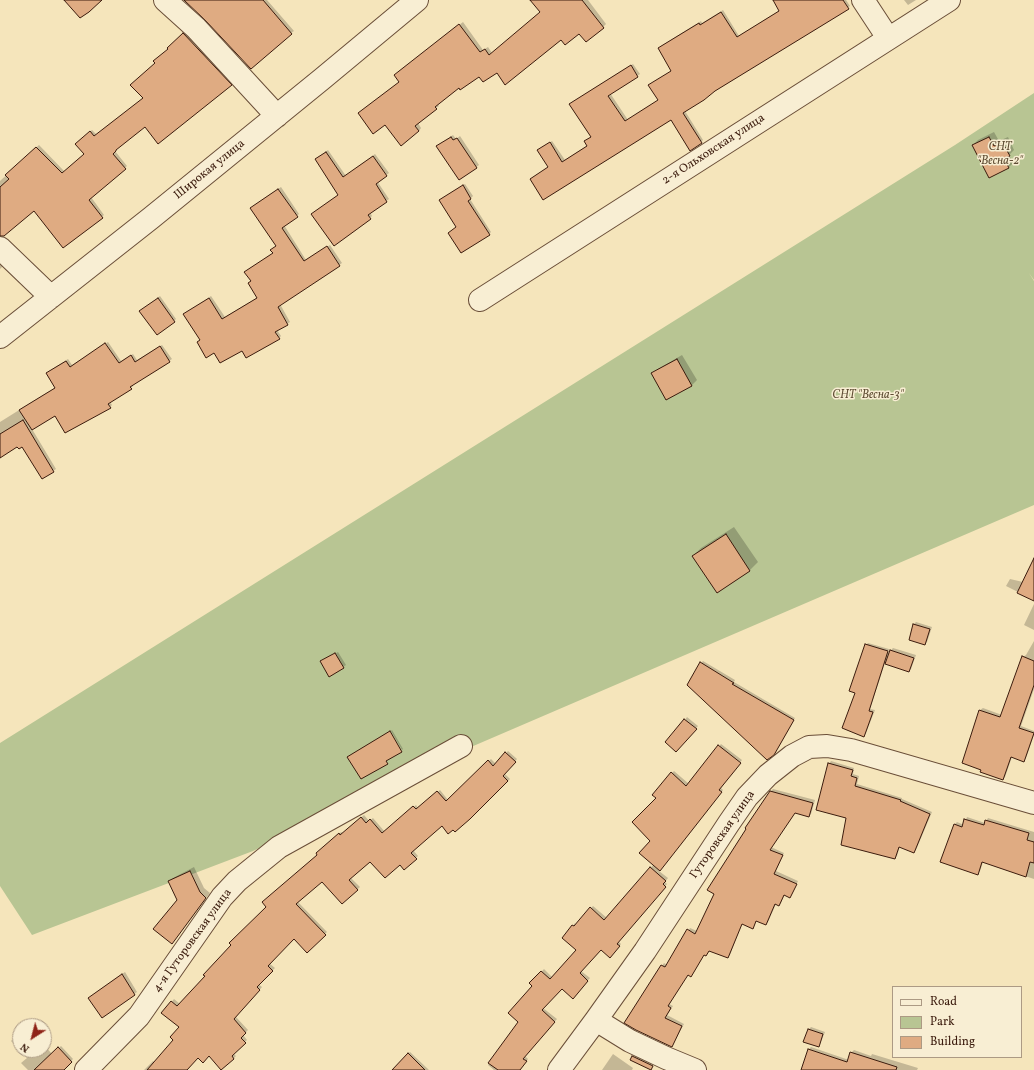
<!DOCTYPE html>
<meta charset="utf-8">
<style>
body{margin:0}
#map{position:relative;width:1034px;height:1070px;overflow:hidden;background:#f5e5bb;font-family:Vollkorn,serif}
canvas{display:block}
.legend{position:absolute;left:892px;top:986px;width:130px;height:72px;box-sizing:border-box;background:#f8eed3;border:1px solid #ac9a84;margin:0;padding:5px 7px;list-style:none;font-size:12px;color:#3b1b0d}
.legend li{display:flex;align-items:center;gap:8px;height:20px}
.legend b{width:20px;border:1px solid #ac9a84}
.north{position:absolute;left:12px;top:1018px;width:40px;height:40px;box-sizing:border-box;background:#f8eed3;border:1px solid #ac9a84;border-radius:50%;rotate:216deg;font-size:11px;font-weight:700;line-height:16px;text-align:center;color:#3b1b0d}
.north::after{content:'';display:block;margin:auto;width:14px;height:18px;background:#8f2418;clip-path:polygon(50% 0,100% 100%,50% 72%,0 100%)}
</style>
<div id="map">
<canvas width="1034" height="1070"></canvas>
<ul class="legend">
<li><b style="height:5px;background:#f8eed3"></b>Road</li>
<li><b style="height:11px;background:#b8c593"></b>Park</li>
<li><b style="height:11px;background:#dfab82"></b>Building</li>
</ul>
<div class="north">N</div>
</div>
<script>
const ctx = document.querySelector('canvas').getContext('2d');
ctx.lineJoin = 'round';
function fill(path, color) {
  ctx.fillStyle = color;
  ctx.fill(path, 'evenodd');
}
function toPath(rows) {
  const path = new Path2D();
  for (const r of rows) {
    path.moveTo(r[0], r[1]);
    for (let i = 2; i < r.length; i += 2) path.lineTo(r[i], r[i + 1]);
  }
  return path;
}
function strokePath(path, color, width, dash) {
  ctx.strokeStyle = color;
  ctx.lineWidth = width;
  ctx.lineCap = dash ? 'butt' : 'round';
  ctx.setLineDash(dash || []);
  ctx.stroke(path);
}
function write(font, color, halo, rows, align = 'center') {
  ctx.font = font + ' Vollkorn,serif';
  ctx.lineWidth = 3;
  ctx.setLineDash([]);
  ctx.textBaseline = 'middle';
  ctx.strokeStyle = halo;
  ctx.fillStyle = color;
  for (const [text, x, y, turn = 0] of rows) {
    ctx.save();
    ctx.translate(x, y);
    ctx.rotate((+turn || 0) * Math.PI / 180);
    ctx.textAlign = isNaN(turn) ? turn : align;
    if (halo) ctx.strokeText(text, 0, 0);
    ctx.fillText(text, 0, 0);
    ctx.restore();
  }
}
fill(toPath([
 [1034,93,1034,280,1029,273,1034,281,1034,505,464,750,253,851,32,935,0,886,0,743,955,145]
]), '#b8c593');
fill(toPath([
 [185,0,267,0,294,31,291,33,205,18],
 [531,0,588,0,606,24,603,27,561,39,497,71,480,76,459,86,437,104,439,106,436,108,418,123,421,128,419,131,385,124,400,82,398,72,463,22,483,50,488,47,492,53,541,12],
 [775,0,846,0,850,6,715,91,685,111,703,140,701,142,671,119,531,179,549,167,539,150,552,141,565,160,588,145,585,141,592,136,570,104,573,102,633,64,640,74,610,93,628,120,659,100,672,70,659,48,661,46,701,21,702,23,723,10,739,36,780,10],
 [904,0,916,0,908,5],
 [185,31,233,82,145,126,117,148,115,151,127,166,91,197,104,215,63,247,35,209,0,222,0,181,39,145,65,172,85,154,78,142,92,130,97,135,144,98,156,63,169,49,168,48],
 [994,132,999,141,1008,137,1014,150,1009,155,1013,163,1008,168,973,145,978,140],
 [453,135,456,139,460,136,479,165,459,179,440,144],
 [328,150,346,176,375,154,389,173,377,181,389,199,370,212,372,216,370,218,339,195,318,157],
 [465,184,473,196,470,199,491,232,489,234,440,200],
 [281,187,299,214,284,225,306,260,330,245,342,263,280,304,290,322,277,330,281,336,279,338,243,349,215,351,201,340,185,314,211,296,225,317,258,297,248,270,273,253,277,246,253,206],
 [0,261,4,265,0,269],
 [160,296,176,319,174,321,143,309],
 [108,342,121,361,133,354,137,360,162,345,172,359,132,385,133,386,131,388,110,402,112,405,110,407,66,432,55,415,32,429,56,469,42,478,22,446,18,446,0,457,0,422,56,387,47,373,49,371,68,359,72,365],
 [682,355,697,380,692,385,667,399,653,374,658,369],
 [734,527,758,562,750,570,717,592,693,556,701,548],
 [1034,570,1034,600,1006,586,1010,579,1023,582],
 [1034,604,1034,630,1024,625],
 [916,622,932,627,927,642,925,644,914,624],
 [1034,641,1034,689,1021,726,1034,731,1034,735,1026,758,1024,761,1012,757,1005,777,1003,779,982,769,963,763,980,710,983,708,1002,715,1023,657,1026,655],
 [868,643,889,649,888,653,893,648,916,655,911,669,909,671,885,663,870,709,875,710,866,733,864,736,857,692,866,645],
 [338,652,346,665,343,667,323,661],
 [703,661,735,680,734,682,795,718,776,751,701,663],
 [687,717,698,726,676,751,685,720],
 [392,730,403,749,402,750,391,731],
 [721,744,742,760,721,788,723,790,659,871,668,878,665,882,667,884,618,941,621,944,612,954,601,948,581,971,590,978,573,997,562,988,543,1008,557,1019,525,1056,528,1059,520,1070,494,1070,488,1065,519,1022,533,986,531,983,544,969,553,978,577,950,573,926,575,923,576,925,593,906,607,918,654,864,652,841,657,798,672,773,674,771,689,784],
 [508,751,517,759,505,774,510,779,469,818,442,825,413,850,418,856,404,869,400,864,371,861,351,878,360,887,342,903,322,881,298,902,327,932,307,951,294,938,269,963,275,968,258,984,262,987,236,1017,248,1030,243,1035,247,1040,233,1053,236,1056,234,1058,221,1069,209,1055,198,1057,186,1070,144,1070,153,1061,155,1063,175,1040,180,1027,163,1013,174,999,180,1004,268,907,318,854,319,851,341,832,343,833,364,815,369,821,373,818,385,832,416,805,418,808,440,790,448,800,491,759,496,764],
 [831,761,854,768,853,774,859,776,857,784,902,798,902,799,932,812,916,850,914,852,900,846,897,856,895,858,847,817,829,764],
 [773,789,815,800,811,814,809,816,795,812,771,847,784,853,776,871,798,881,792,894,790,896,785,894,781,903,779,905,776,904,768,922,766,924,757,920,753,927,742,923,730,955,728,957,710,950,706,955,704,954,688,974,669,1004,673,1006,667,1015,684,1024,672,1046,636,1029,662,966,664,963,667,965,690,928,697,931,768,794],
 [967,817,985,823,988,818,1034,832,1034,879,983,862,980,871,978,873,941,861,955,824,957,822,964,825],
 [194,867,204,888,210,893,176,938,178,900,169,882,173,878],
 [125,972,137,992,134,994,91,996],
 [811,1027,825,1032,820,1044,818,1046,805,1041,809,1029],
 [20,1032,20,1050,44,1050,44,1045,52,1054,61,1046,73,1059,62,1070,28,1070,21,1063,27,1058,11,1041],
 [811,1047,849,1060,851,1053,854,1050,871,1056,872,1054,918,1068,917,1070,802,1070,809,1049],
 [410,1052,429,1070,393,1070],
 [613,1054,633,1068,632,1070,602,1070],
 [635,1054,654,1063,653,1066,631,1060]
]), '#0003');
const building = toPath([
 [64,0,102,0,89,12,80,18,64,0],
 [184,0,263,0,292,34,251,69,205,20,184,0],
 [530,0,582,0,604,28,586,42,579,34,565,45,561,40,505,85,497,73,483,82,479,77,460,90,459,88,435,107,437,109,415,126,419,131,401,146,385,125,373,134,358,113,399,82,394,75,459,24,480,52,485,49,489,55,540,12,530,0],
 [773,0,843,0,849,9,715,91,704,100,683,113,702,143,690,151,671,120,543,200,530,179,548,167,537,150,550,142,562,162,587,146,584,141,591,137,569,104,631,65,638,77,608,96,625,121,658,100,648,85,671,71,658,48,699,23,700,25,721,12,737,37,779,11,773,0],
 [183,33,232,85,158,144,145,127,116,150,116,151,113,154,126,169,89,200,103,218,63,248,34,211,4,236,0,236,0,187,9,179,5,175,36,147,62,173,84,154,75,144,90,131,94,136,143,98,130,85,155,63,153,61,168,49,167,48,183,33],
 [451,137,453,140,457,138,477,168,459,180,436,146,451,137],
 [989,137,994,146,1002,142,1010,156,1004,159,1009,168,989,178,972,145,989,137],
 [326,152,343,177,373,156,387,176,376,184,387,202,368,215,371,219,334,246,311,214,338,195,315,159,326,152],
 [463,185,471,199,468,201,490,235,461,253,448,233,456,227,439,200,463,185],
 [278,189,298,217,282,228,304,261,327,246,340,266,278,307,288,325,275,332,280,339,246,358,242,351,220,363,214,353,206,358,197,342,200,340,183,314,209,298,222,319,257,298,248,283,251,281,244,272,273,253,270,250,276,246,250,208,278,189],
 [158,298,175,322,157,335,139,311,158,298],
 [105,343,119,363,131,355,135,362,160,346,170,362,130,387,132,389,108,404,111,408,65,433,55,416,32,430,19,410,55,388,46,373,66,361,70,367,105,343],
 [677,359,692,386,666,400,651,373,677,359],
 [23,420,54,472,42,479,22,447,19,449,17,447,0,458,0,434,23,420],
 [726,534,750,571,717,593,692,556,726,534],
 [1034,558,1034,601,1017,593,1034,558],
 [913,624,930,629,925,645,909,640,913,624],
 [865,644,888,651,869,711,873,712,864,737,842,728,855,693,849,691,865,644],
 [890,650,914,658,909,672,885,664,890,650],
 [335,653,344,668,329,677,320,661,335,653],
 [1022,656,1034,661,1034,685,1019,728,1034,733,1024,762,1011,757,1003,780,980,772,981,770,962,763,979,710,1000,717,1022,656],
 [700,662,734,683,732,684,794,720,774,755,767,760,687,685,700,662],
 [684,719,697,729,676,752,665,742,684,719],
 [390,731,402,752,386,761,388,764,361,779,347,757,390,731],
 [718,745,741,763,719,790,722,792,660,871,639,853,650,841,632,822,656,798,652,795,671,772,686,786,718,745],
 [505,752,516,762,503,776,508,781,470,819,455,832,453,830,448,834,442,826,411,853,417,859,404,870,400,865,385,878,370,862,349,880,358,890,342,904,322,882,296,904,326,935,307,953,294,939,268,966,273,971,257,987,260,990,234,1019,246,1033,241,1038,246,1043,232,1056,234,1059,221,1070,209,1056,203,1063,198,1058,187,1070,147,1070,173,1040,170,1037,179,1027,161,1013,171,1001,177,1006,205,976,203,975,231,945,229,943,266,907,262,902,317,855,316,853,339,833,340,835,361,817,366,823,370,819,382,833,413,806,416,809,437,791,446,801,488,760,493,766,505,752],
 [828,763,853,770,851,776,857,778,855,786,901,800,900,801,930,814,914,853,899,847,895,859,841,845,846,818,816,810,828,763],
 [770,791,813,803,809,817,795,813,770,850,783,855,774,874,797,884,790,898,784,895,779,906,775,904,766,925,756,921,753,929,742,924,728,958,709,951,706,956,704,955,691,977,688,975,668,1006,671,1008,665,1018,682,1026,672,1047,636,1030,624,1023,661,965,665,967,687,929,695,934,714,894,707,890,746,829,745,828,770,791],
 [964,819,984,825,985,820,1029,833,1027,840,1034,842,1034,863,1030,862,1026,877,982,862,978,875,940,862,954,824,962,827,964,819],
 [650,867,666,881,663,884,666,887,617,944,620,946,610,958,601,950,580,973,588,981,573,999,562,989,542,1010,555,1022,523,1059,527,1061,520,1070,498,1070,488,1063,518,1022,508,1013,532,986,529,983,541,971,550,979,576,950,562,938,572,925,574,926,590,907,604,920,650,867],
 [190,871,200,892,206,898,172,944,153,929,177,900,168,881,190,871],
 [122,974,135,995,102,1018,88,998,122,974],
 [808,1029,823,1034,819,1047,803,1042,808,1029],
 [58,1047,72,1062,64,1070,34,1070,58,1047],
 [808,1049,847,1062,850,1052,897,1067,896,1070,801,1070,808,1049],
 [408,1053,425,1070,392,1070,408,1053],
 [632,1056,653,1066,651,1070,630,1060,632,1056]
]);
fill(building, '#dfab82');
strokePath(building, '#3b1b0d', 1);
const minor = toPath([
 [165,0,196,28,277,116],
 [863,0,888,38],
 [0,248,51,297],
 [480,300,949,0],
 [0,337,151,218,322,79,417,0],
 [596,1020,630,1041,666,1058,695,1070],
 [86,1070,139,1016,222,897,237,881,279,847,461,746],
 [559,1070,596,1020,645,951,729,823,747,797,768,775,792,756,809,747,827,746,851,750,1034,803]
]);
strokePath(minor, '#6a4e38', 24);
strokePath(minor, '#f8eed3', 22);
write('italic 12px', '#604e35', '#f8eed3', [
 ["СНТ",1000,148],
 ["\"Весна-2\"",1000,162],
 ["СНТ \"Весна-3\"",868,396]
]);
write('12px', '#3b1b0d', '#f8eed3', [
 ["2-я Ольховская улица",714,150,-33],
 ["Широкая улица",210,170,-39],
 ["Гуторовская улица",723,835,-55],
 ["4-я Гуторовская улица",193,941,-54]
]);
</script>
